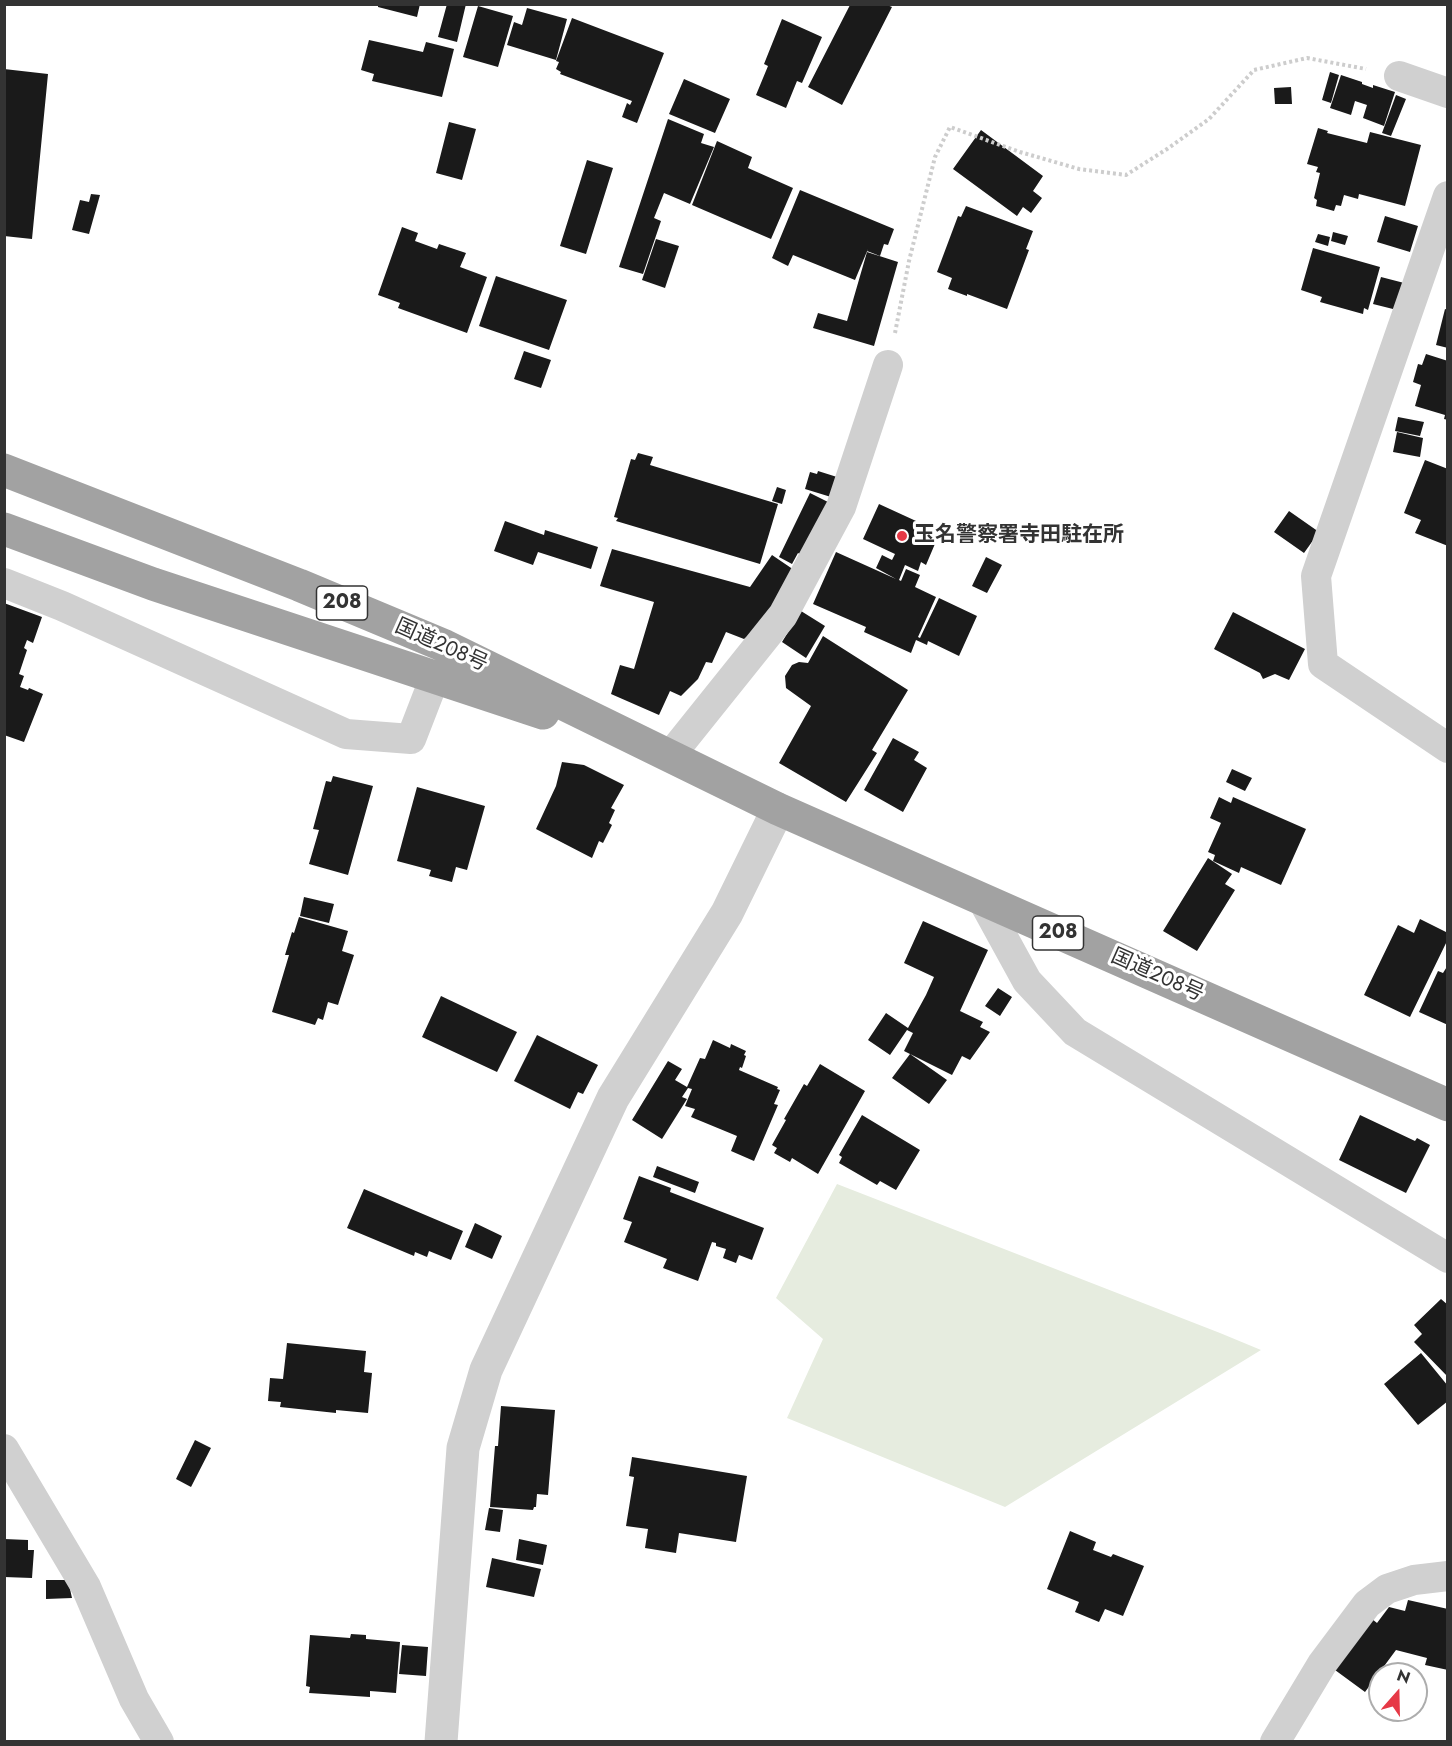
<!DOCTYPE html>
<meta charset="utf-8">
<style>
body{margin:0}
#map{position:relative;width:1452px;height:1746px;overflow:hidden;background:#fff;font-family:Jost,sans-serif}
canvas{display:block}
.frame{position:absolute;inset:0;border:6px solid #333;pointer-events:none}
.north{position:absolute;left:1368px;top:1662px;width:60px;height:60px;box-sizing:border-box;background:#fff;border:2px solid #adadad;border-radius:50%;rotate:20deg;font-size:16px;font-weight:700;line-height:24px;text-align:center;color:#333}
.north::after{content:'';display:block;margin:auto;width:21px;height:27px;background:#e63946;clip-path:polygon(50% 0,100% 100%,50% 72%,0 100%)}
</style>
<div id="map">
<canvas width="1452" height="1746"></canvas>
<div class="frame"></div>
<div class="north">N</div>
</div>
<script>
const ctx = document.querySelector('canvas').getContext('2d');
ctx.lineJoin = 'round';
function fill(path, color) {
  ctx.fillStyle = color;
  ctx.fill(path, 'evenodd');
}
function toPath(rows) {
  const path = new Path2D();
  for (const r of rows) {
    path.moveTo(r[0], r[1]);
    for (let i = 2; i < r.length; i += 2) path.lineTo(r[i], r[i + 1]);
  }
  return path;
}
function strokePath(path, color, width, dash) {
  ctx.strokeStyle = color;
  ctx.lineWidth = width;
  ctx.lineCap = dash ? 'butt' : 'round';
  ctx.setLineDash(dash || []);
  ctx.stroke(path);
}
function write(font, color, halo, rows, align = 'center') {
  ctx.font = font + ' Jost,"Noto Sans JP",sans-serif';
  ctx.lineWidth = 6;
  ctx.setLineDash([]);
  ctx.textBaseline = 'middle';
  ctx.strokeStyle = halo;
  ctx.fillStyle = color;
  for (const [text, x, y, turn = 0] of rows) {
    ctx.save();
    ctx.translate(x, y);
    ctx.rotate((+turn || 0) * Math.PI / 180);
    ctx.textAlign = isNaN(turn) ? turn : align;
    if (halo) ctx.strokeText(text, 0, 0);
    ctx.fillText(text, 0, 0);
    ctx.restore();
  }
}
fill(toPath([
 [837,1184,1220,1333,1261,1350,1005,1507,787,1418,823,1339,776,1298]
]), '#e6ecdf');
fill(toPath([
 [378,4,420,4,417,17,378,7],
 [447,4,466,4,457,42,438,37],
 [850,5,887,5,892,7,842,105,808,87],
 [478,6,513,16,498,67,463,57],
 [527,8,567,19,556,60,507,45,514,22,522,25],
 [572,18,664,53,637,123,622,117,627,103,630,105,632,101,560,74,561,72,556,69,559,62,556,61],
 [782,19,822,37,802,83,797,81,786,108,756,95,768,66,764,64],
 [369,40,423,52,426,42,454,49,442,97,372,81,374,74,361,70],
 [4,69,48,74,32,239,4,236],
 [1330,72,1339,75,1331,103,1322,100],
 [1341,75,1362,82,1362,84,1373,88,1373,85,1395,92,1384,126,1363,118,1367,105,1355,101,1351,115,1330,108],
 [684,79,730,99,715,133,669,114],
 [1291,87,1292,104,1275,104,1274,88],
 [1396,95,1406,99,1391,136,1382,133],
 [668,119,704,134,701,143,714,147,690,204,664,193,654,218,661,221,643,274,619,267],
 [449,122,476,129,462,180,436,173],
 [1318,128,1328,131,1327,133,1367,143,1370,132,1421,145,1405,206,1359,194,1358,199,1344,195,1341,206,1336,205,1334,211,1316,206,1317,200,1314,198,1320,173,1316,172,1318,167,1307,164],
 [981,130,1043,176,1033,191,1042,198,1031,213,1023,207,1017,216,953,169],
 [717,141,752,157,748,168,793,188,771,239,692,205],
 [587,160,613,168,586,254,560,246],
 [800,190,894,229,888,245,884,244,880,256,867,251,868,249,855,280,793,255,788,266,772,258],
 [91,194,100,195,89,234,72,230,80,200,89,202],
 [966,206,1033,231,1026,249,1029,250,1007,309,967,294,967,296,948,289,952,278,937,272,958,216,961,217],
 [1385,216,1418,226,1410,252,1377,242],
 [402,227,418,233,415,241,437,249,439,244,466,253,460,267,487,277,467,333,398,308,400,303,378,295],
 [1333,232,1348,236,1345,245,1331,241],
 [1318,234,1330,237,1328,246,1315,242],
 [656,239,679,246,665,288,642,280],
 [1313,248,1380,267,1368,310,1364,308,1363,314,1320,302,1322,297,1301,290],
 [867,252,898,262,874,346,813,328,818,313,847,321],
 [496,276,567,300,549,350,479,326],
 [1381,277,1408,284,1401,311,1373,304],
 [1445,309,1448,310,1448,348,1436,345],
 [524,351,551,360,541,388,514,379],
 [1426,354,1448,361,1448,420,1444,419,1445,415,1415,406,1421,385,1413,382,1418,364,1422,365],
 [1398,417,1424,422,1420,436,1395,431],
 [1397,432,1423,438,1420,457,1393,452],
 [638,453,653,457,650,465,778,504,760,564,616,521,618,518,614,517,631,459,635,460],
 [1425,460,1448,469,1448,546,1415,533,1421,520,1404,513],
 [818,471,837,477,831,497,805,489,810,472,817,474],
 [777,487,786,490,782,504,772,501],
 [810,493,830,503,805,557,798,553,792,564,779,557],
 [879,504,940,532,926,565,921,562,918,571,905,565,899,580,901,581,906,569,920,575,915,587,936,597,918,637,920,638,939,598,977,616,959,656,928,641,927,645,916,640,911,653,864,632,866,627,813,604,836,552,896,579,876,568,882,555,892,560,895,554,863,539],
 [1289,511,1319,532,1304,553,1274,532],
 [505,521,544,535,545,530,598,547,591,569,538,552,533,565,494,551],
 [612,549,750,587,772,555,797,572,758,628,744,639,726,632,712,663,706,662,698,679,681,696,670,691,659,715,611,694,620,665,634,669,654,602,600,586],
 [986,557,1002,565,987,593,972,586],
 [4,603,42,617,33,643,27,640,24,648,27,650,19,674,24,676,20,687,28,690,29,688,43,694,24,742,4,735],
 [801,611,825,626,806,658,782,642],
 [1233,612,1305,649,1289,680,1275,674,1263,679,1260,673,1214,649],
 [823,636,908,690,872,750,877,753,846,802,779,763,811,706,786,688,785,676,792,665,799,662,808,663],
 [893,738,919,752,914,760,927,768,903,812,864,790],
 [562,762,584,765,624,785,611,808,615,810,609,823,612,825,603,843,599,841,592,858,536,829,556,786],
 [1232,769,1252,778,1245,791,1226,782],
 [333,776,373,786,348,875,309,864,319,830,313,829,326,781,331,782],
 [417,787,485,806,467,870,456,867,452,882,429,876,431,870,397,861],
 [1219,797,1231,803,1233,797,1306,829,1281,885,1241,867,1239,873,1213,861,1215,855,1208,852,1221,823,1210,818],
 [1208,858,1232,874,1225,884,1235,890,1197,951,1163,931],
 [304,897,334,904,329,923,300,916],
 [299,917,348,931,342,951,354,955,338,1005,328,1002,323,1020,318,1018,315,1025,272,1012,289,955,285,955,292,932,294,933],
 [1420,919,1448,933,1448,939,1410,1017,1364,995,1398,925,1414,933],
 [923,921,988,950,960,1011,983,1022,980,1027,990,1032,970,1060,962,1056,952,1075,910,1054,947,1080,929,1104,892,1078,910,1054,904,1051,913,1033,907,1030,890,1055,868,1040,886,1013,908,1028,926,995,934,977,904,963],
 [1448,965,1448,1025,1419,1012,1438,971,1443,973],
 [998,988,1012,997,1000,1016,985,1006],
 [441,996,517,1032,497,1072,422,1037],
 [537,1035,598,1065,583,1094,578,1092,570,1109,514,1081],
 [713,1040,730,1048,731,1044,746,1051,744,1055,746,1056,742,1068,740,1067,739,1070,778,1087,777,1089,780,1090,774,1104,778,1105,754,1161,731,1151,737,1136,691,1117,695,1109,685,1106,692,1089,688,1088,682,1097,687,1099,662,1139,632,1120,668,1061,682,1069,675,1080,687,1087,700,1058,705,1059],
 [820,1064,865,1091,818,1174,792,1158,790,1162,774,1153,777,1148,772,1145,786,1120,784,1119,804,1084,807,1086],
 [862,1115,920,1150,896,1190,880,1181,877,1185,839,1163,842,1157,839,1155],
 [1360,1115,1415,1141,1417,1138,1430,1145,1406,1193,1339,1160],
 [657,1166,699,1182,695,1193,653,1177],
 [639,1176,671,1188,670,1192,764,1228,752,1260,739,1255,736,1263,723,1258,726,1249,716,1246,716,1243,712,1242,698,1281,663,1268,667,1259,624,1242,632,1222,623,1219],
 [364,1189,463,1231,451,1260,429,1251,427,1257,415,1252,414,1256,347,1228],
 [475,1223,502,1236,492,1259,465,1247],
 [1441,1299,1448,1305,1448,1377,1414,1342,1422,1334,1414,1325],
 [287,1343,366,1351,364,1372,372,1373,368,1413,336,1410,336,1413,280,1407,281,1402,268,1401,270,1378,283,1379],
 [1421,1353,1448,1386,1448,1401,1418,1425,1384,1384],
 [501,1406,555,1410,548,1495,537,1494,536,1507,534,1507,533,1510,490,1507,495,1446,498,1446],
 [195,1440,211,1448,191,1487,176,1479],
 [632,1457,747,1476,736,1542,679,1533,676,1553,645,1548,648,1529,626,1526,634,1477,629,1476],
 [489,1508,503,1510,500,1532,485,1530],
 [1070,1531,1096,1542,1093,1550,1111,1557,1113,1554,1144,1566,1123,1616,1105,1609,1099,1622,1075,1612,1079,1602,1047,1589],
 [4,1539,28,1540,28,1550,34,1550,32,1578,4,1577],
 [519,1539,547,1545,543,1565,516,1560],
 [492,1558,541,1569,534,1597,486,1587],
 [46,1580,68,1580,72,1598,46,1599],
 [1408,1600,1448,1609,1448,1670,1425,1665,1427,1658,1396,1650,1365,1692,1335,1670,1372,1619,1377,1623,1389,1607,1405,1611],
 [351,1634,366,1635,366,1639,400,1642,396,1693,370,1691,370,1697,309,1693,310,1687,306,1686,310,1635,350,1638],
 [402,1645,428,1647,426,1676,399,1674]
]), '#1a1a1a');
strokePath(toPath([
 [895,333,909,261,935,157,950,127,1020,152,1079,169,1126,175,1167,149,1209,119,1254,70,1307,58,1366,69]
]), '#cdcdcd', 4, [3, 3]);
strokePath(toPath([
 [1399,76,1448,93],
 [1448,196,1316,576,1323,664,1448,748],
 [4,583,62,606,346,734,411,739,435,677],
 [670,756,783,615,841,507,888,365],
 [982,899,1027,981,1075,1032,1448,1258],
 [4,1449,86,1587,134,1699,159,1742],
 [1275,1742,1322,1664,1367,1604,1387,1589,1414,1580,1448,1576]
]), '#d0d0d0', 30);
strokePath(toPath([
 [441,1742,463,1448,486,1370,613,1098,727,913,778,809]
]), '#d0d0d0', 33);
strokePath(toPath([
 [4,470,299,585,445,646,778,809,1448,1105],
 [4,529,153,584,543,713]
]), '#a2a2a2', 33);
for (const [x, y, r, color] of [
 [902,536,6,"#e63946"]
]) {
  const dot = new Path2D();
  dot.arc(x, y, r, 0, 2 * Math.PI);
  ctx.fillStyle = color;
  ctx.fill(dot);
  strokePath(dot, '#fff', 2);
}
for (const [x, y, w] of [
 [342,603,51],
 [1058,933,51]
]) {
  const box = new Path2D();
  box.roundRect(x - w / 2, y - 17, w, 34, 4.5);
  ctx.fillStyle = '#fff';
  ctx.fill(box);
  strokePath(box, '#333', 1.5);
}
write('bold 20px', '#333', null, [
 ["208",342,603],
 ["208",1058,933]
]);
write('bold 21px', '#333', '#fff', [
 ["玉名警察署寺田駐在所",914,536]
], 'left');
write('21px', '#333', '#fff', [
 ["国道208号",441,646,24],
 ["国道208号",1157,976,24]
]);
</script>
